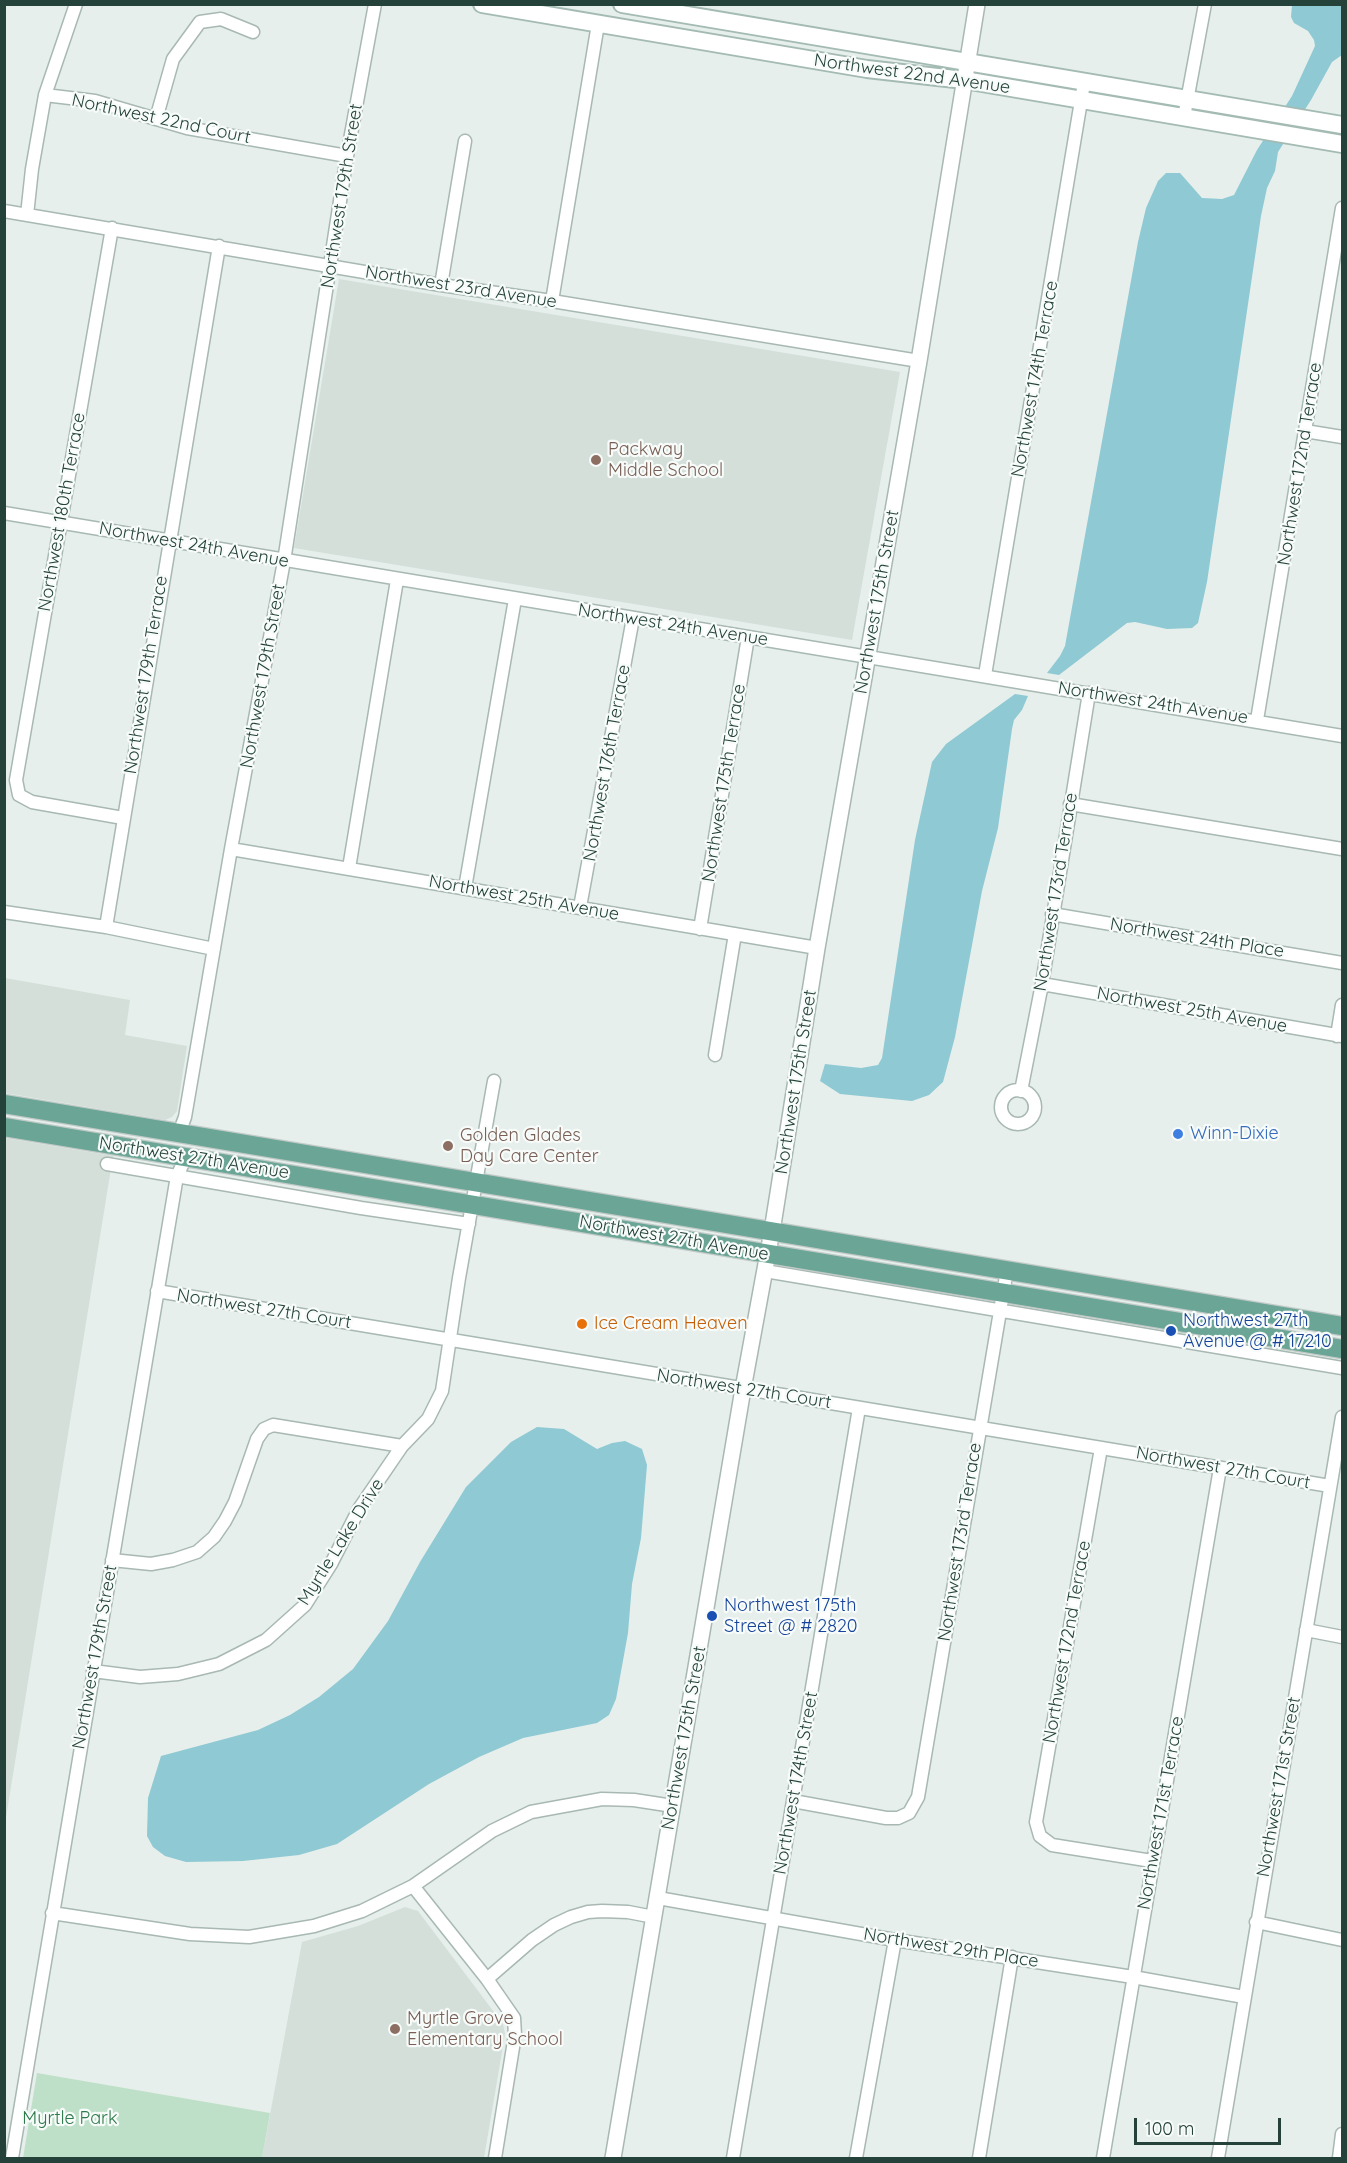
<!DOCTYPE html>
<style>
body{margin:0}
#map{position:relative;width:1347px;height:2163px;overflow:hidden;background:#e6efeb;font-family:Quicksand,sans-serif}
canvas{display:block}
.frame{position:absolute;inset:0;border:6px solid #24423a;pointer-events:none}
.scale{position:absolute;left:1134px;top:2118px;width:147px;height:27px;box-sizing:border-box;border:3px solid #24423a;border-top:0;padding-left:8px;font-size:18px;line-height:21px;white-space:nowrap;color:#24423a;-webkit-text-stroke:4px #f7fbf9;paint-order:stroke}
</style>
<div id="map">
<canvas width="1347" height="2163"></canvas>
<div class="frame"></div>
<div class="scale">100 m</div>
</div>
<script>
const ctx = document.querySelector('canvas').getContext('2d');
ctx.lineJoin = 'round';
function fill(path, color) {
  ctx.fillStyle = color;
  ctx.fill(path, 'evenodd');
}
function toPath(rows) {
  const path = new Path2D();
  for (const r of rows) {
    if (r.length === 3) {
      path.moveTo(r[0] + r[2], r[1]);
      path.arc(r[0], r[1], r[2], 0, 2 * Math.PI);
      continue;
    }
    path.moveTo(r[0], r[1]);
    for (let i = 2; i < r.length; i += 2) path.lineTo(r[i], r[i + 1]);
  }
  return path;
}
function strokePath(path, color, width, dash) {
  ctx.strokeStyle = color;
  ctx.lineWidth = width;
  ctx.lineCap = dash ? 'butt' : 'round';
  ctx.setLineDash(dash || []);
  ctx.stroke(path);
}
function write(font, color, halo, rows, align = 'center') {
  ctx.font = font + ' Quicksand,sans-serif';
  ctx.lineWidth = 4.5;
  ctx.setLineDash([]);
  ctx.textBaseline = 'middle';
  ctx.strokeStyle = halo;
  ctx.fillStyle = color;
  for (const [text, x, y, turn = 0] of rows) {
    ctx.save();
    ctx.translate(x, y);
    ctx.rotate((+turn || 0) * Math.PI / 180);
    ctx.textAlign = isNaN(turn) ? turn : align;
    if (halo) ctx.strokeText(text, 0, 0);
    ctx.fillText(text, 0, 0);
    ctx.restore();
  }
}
fill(toPath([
 [339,279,900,372,852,640,294,548],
 [5,978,130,1000,125,1035,187,1046,177,1111,172,1117,165,1120,5,1093],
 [5,1138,113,1156,5,1824],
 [405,1907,418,1911,503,2024,505,2034,484,2158,262,2158,302,1942,358,1926]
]), '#d4dfda');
fill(toPath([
 [37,2073,270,2113,262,2158,23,2158]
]), '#bfe0c8');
fill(toPath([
 [1292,5,1342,5,1342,55,1332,62,1311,100,1278,152,1275,171,1267,188,1261,216,1207,582,1198,623,1192,628,1167,629,1135,622,1127,623,1059,675,1047,673,1060,656,1065,646,1138,242,1146,208,1158,181,1166,173,1180,173,1202,198,1222,199,1234,195,1257,150,1292,96,1315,46,1314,40,1308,31,1294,23,1291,17],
 [1015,694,1028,696,1022,710,1014,720,1012,729,998,828,982,891,955,1037,943,1082,929,1095,912,1101,840,1094,820,1081,825,1064,861,1068,878,1065,882,1058,915,840,932,762,946,744],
 [537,1427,564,1429,597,1449,612,1443,625,1441,642,1449,647,1465,641,1538,632,1584,628,1633,616,1699,609,1715,597,1723,523,1738,479,1757,429,1784,337,1844,299,1855,243,1861,186,1862,165,1856,153,1847,147,1836,148,1798,161,1756,258,1730,290,1715,319,1697,353,1669,388,1621,420,1562,466,1487,511,1442]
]), '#8ec9d4');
const minor = toPath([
 [45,95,95,101,187,128,347,156],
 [1184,117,1205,4],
 [156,119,173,59,200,22,221,19,253,32],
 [4,211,441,285,552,301,919,361],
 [27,215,32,169,45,95,76,4],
 [112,228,16,780,19,795,32,802,123,818],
 [441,285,465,141],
 [552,301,598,24],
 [1305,431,1342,437],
 [4,513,1342,736],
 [985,675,1084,83],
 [1257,720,1342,208],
 [1070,804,1342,849],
 [231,849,817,948],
 [349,868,397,580],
 [465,888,515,599],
 [580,907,633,618],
 [4,912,106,927,214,949],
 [1052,914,1342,963],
 [106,927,219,246],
 [700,929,748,637],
 [1042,984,1342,1036],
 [1337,1036,1342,1005],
 [715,1055,735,934],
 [1018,1107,17],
 [1021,1091,1042,984,1089,693],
 [179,1133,185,1117,231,849,284,561,347,156,375,4],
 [107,1164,361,1208,469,1224],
 [765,1271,1342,1368],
 [157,1291,1330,1486],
 [1101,1448,1036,1822,1040,1836,1052,1845,1152,1861],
 [112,1560,151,1564,173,1560,197,1552,214,1537,225,1521,235,1502,257,1439,264,1429,273,1425,402,1446],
 [1306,1630,1342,1637],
 [93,1671,140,1677,178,1674,219,1664,266,1640,305,1605,331,1564,359,1509,402,1446,428,1419,442,1391,459,1278,494,1081],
 [793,1801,886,1818,898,1818,909,1813,918,1797,1007,1270],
 [413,1886,487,1979,514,2018,515,2035,495,2158],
 [658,1898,895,1940,1133,1977,1244,1997],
 [52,1913,190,1934,249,1937,314,1926,362,1911,413,1886,492,1831,531,1812,602,1799,634,1800,673,1806],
 [1256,1922,1342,1940],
 [487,1979,532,1940,554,1925,571,1917,588,1912,602,1911,628,1912,654,1917],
 [12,2158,177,1176,186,1157],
 [733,2158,859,1408],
 [856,2158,895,1940],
 [979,2158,1012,1957],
 [1103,2158,1220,1468],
 [1218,2158,1342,1417],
 [1339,2158,1342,2134]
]);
const tertiary = toPath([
 [613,2158,743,1389,772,1231,817,948,919,361,977,4]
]);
const secondary = toPath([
 [482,4,867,69,964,80,1342,144],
 [622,4,1342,125]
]);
const primary = toPath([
 [4,1104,1342,1326],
 [4,1127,1342,1349]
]);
strokePath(minor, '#a8b8b2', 15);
strokePath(tertiary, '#a8b8b2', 18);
strokePath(secondary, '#a4bbb3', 20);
strokePath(primary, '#c2cac8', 21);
strokePath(minor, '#fff', 12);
strokePath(tertiary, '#fff', 15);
strokePath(secondary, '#fff', 16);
strokePath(primary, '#6aa596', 18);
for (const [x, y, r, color] of [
 [596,460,6,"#8d6e63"],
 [1178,1134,6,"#3f7fe0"],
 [448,1146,6,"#8d6e63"],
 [582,1324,6,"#e8710a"],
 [1171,1331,6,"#1a4fb4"],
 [712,1616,6,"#1a4fb4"],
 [395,2029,6,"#8d6e63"]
]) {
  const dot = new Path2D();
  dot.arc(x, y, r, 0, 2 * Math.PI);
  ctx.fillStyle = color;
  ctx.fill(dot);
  strokePath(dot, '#f7fbf9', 2);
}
write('18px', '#24423a', '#f7fbf9', [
 ["Northwest 22nd Avenue",912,74,8],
 ["Northwest 22nd Court",161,119,12],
 ["Northwest 179th Street",342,196,-81],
 ["Northwest 23rd Avenue",461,287,9],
 ["Northwest 174th Terrace",1035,379,-80],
 ["Northwest 172nd Terrace",1300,464,-81],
 ["Northwest 180th Terrace",62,512,-80],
 ["Northwest 24th Avenue",194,545,10],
 ["Northwest 175th Street",877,602,-80],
 ["Northwest 24th Avenue",673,625,9],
 ["Northwest 179th Terrace",146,675,-81],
 ["Northwest 179th Street",263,676,-80],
 ["Northwest 24th Avenue",1153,703,9],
 ["Northwest 176th Terrace",607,763,-80],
 ["Northwest 175th Terrace",724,783,-81],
 ["Northwest 173rd Terrace",1056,892,-81],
 ["Northwest 25th Avenue",524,898,10],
 ["Northwest 24th Place",1197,938,9],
 ["Northwest 25th Avenue",1192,1010,10],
 ["Northwest 175th Street",796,1082,-81],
 ["Northwest 27th Avenue",194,1158,9],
 ["Northwest 27th Avenue",674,1238,10],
 ["Northwest 27th Court",264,1309,9],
 ["Northwest 27th Court",744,1389,9],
 ["Northwest 27th Court",1223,1468,10],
 ["Myrtle Lake Drive",341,1542,-58],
 ["Northwest 173rd Terrace",960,1542,-81],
 ["Northwest 172nd Terrace",1067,1642,-80],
 ["Northwest 179th Street",95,1657,-80],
 ["Northwest 175th Street",684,1738,-80],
 ["Northwest 174th Street",796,1783,-80],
 ["Northwest 171st Street",1279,1787,-80],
 ["Northwest 171st Terrace",1161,1813,-80],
 ["Northwest 29th Place",951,1948,9]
]);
write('18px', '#785e54', '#f7fbf9', [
 ["Packway",608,450],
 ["Middle School",608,471],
 ["Golden Glades",460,1136],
 ["Day Care Center",460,1157],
 ["Myrtle Grove",407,2019],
 ["Elementary School",407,2040]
], 'left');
write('18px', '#366cbe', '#f7fbf9', [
 ["Winn-Dixie",1190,1134]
], 'left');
write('18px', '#164399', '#f7fbf9', [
 ["Northwest 27th",1183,1321],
 ["Avenue @ # 17210",1183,1342],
 ["Northwest 175th",724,1606],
 ["Street @ # 2820",724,1627]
], 'left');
write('18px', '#c56008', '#f7fbf9', [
 ["Ice Cream Heaven",594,1324]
], 'left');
write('18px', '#2d7a4b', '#f7fbf9', [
 ["Myrtle Park",70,2119]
]);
</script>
